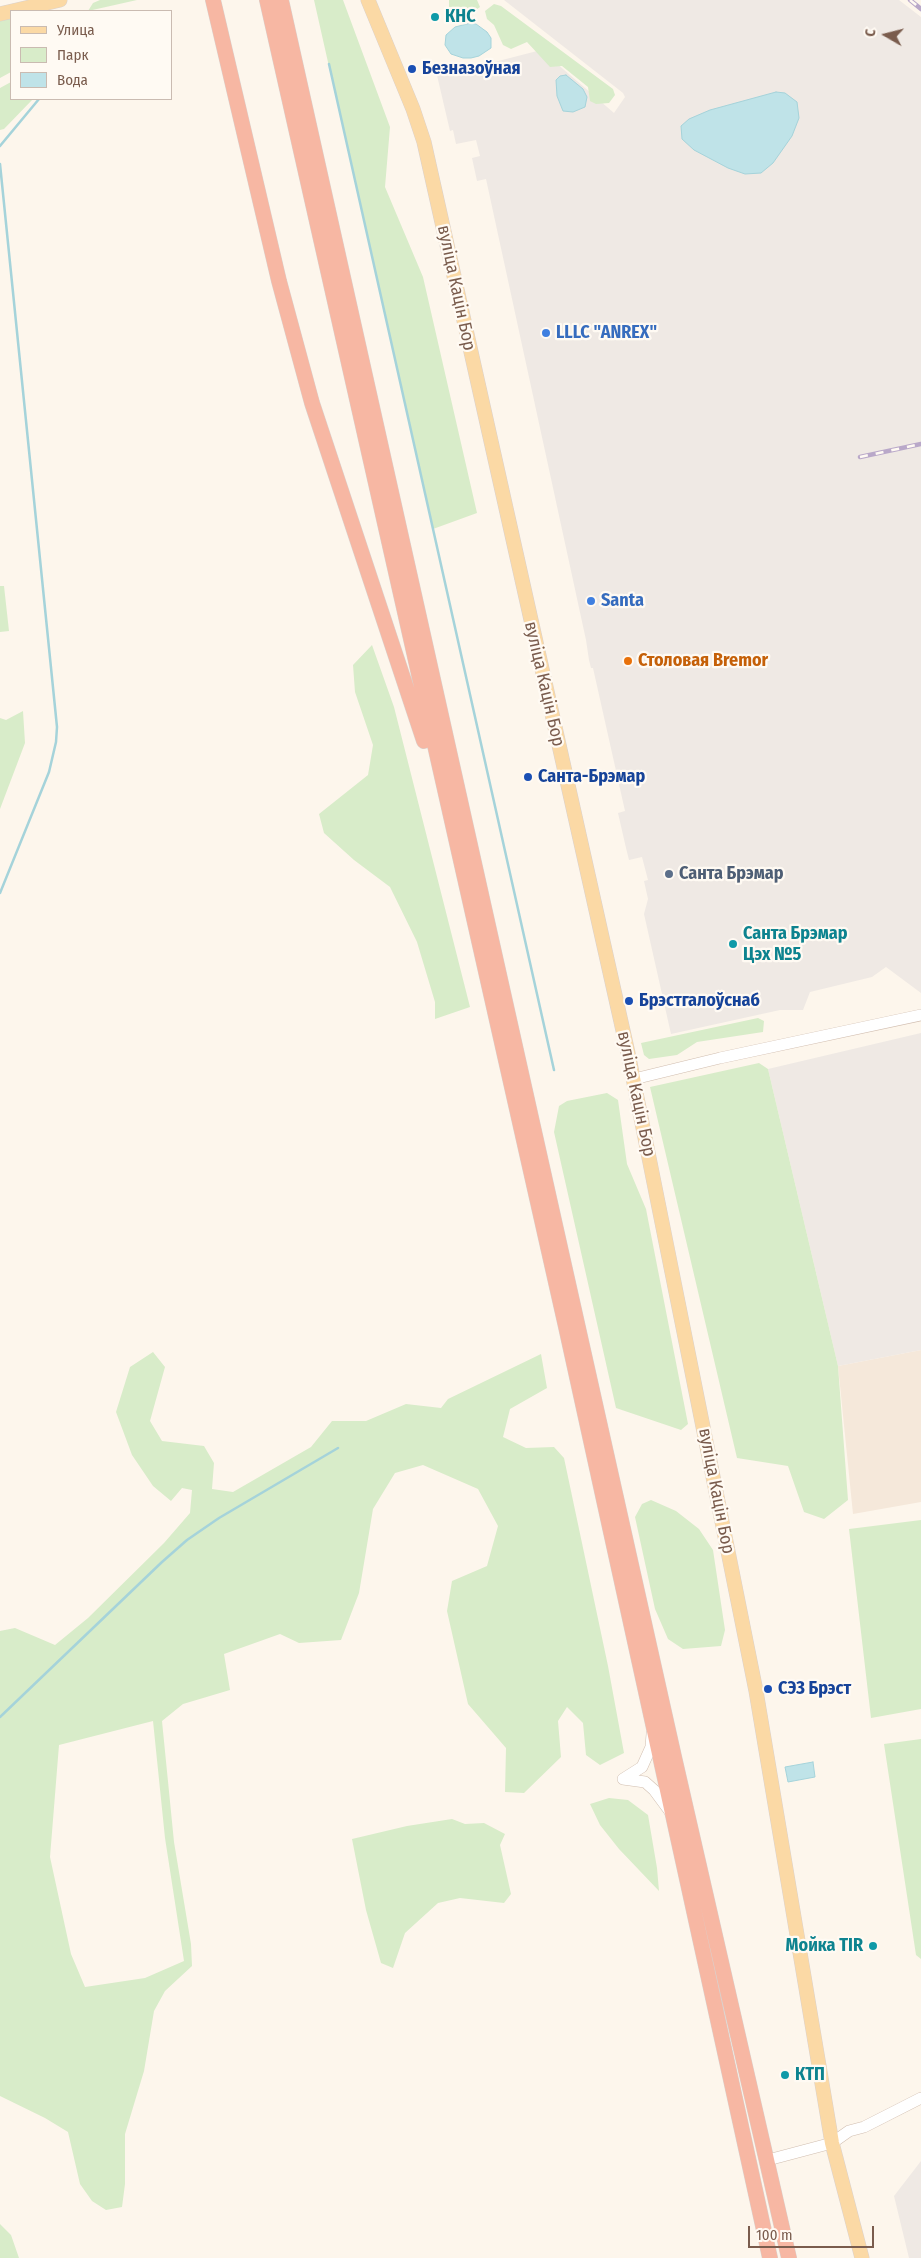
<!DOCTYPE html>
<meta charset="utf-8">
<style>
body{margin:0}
#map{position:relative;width:921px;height:2258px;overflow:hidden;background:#fdf6ec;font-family:"Fira Sans Condensed",sans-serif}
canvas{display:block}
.legend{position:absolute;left:10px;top:10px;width:162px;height:90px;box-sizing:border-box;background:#fffaf3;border:1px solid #cabbb1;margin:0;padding:6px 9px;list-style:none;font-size:15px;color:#7a5c4d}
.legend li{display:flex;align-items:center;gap:10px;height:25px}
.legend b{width:25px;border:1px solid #cabbb1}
.north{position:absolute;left:861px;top:10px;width:50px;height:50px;-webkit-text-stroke:4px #fffaf3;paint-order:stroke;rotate:278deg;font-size:14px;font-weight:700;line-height:20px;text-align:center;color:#7a5c4d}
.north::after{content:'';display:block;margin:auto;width:18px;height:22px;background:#7a5c4d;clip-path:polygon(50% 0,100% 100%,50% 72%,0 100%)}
.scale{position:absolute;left:748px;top:2226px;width:126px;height:22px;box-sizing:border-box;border:2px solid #7a5c4d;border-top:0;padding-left:6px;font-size:15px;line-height:18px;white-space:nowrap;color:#7a5c4d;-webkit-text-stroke:4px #fffaf3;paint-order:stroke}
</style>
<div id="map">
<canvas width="921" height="2258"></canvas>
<ul class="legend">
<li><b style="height:6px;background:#fbd9a5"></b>Улица</li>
<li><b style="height:14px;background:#d8ecc9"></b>Парк</li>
<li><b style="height:14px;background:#bfe3e8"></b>Вода</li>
</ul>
<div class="north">С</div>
<div class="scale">100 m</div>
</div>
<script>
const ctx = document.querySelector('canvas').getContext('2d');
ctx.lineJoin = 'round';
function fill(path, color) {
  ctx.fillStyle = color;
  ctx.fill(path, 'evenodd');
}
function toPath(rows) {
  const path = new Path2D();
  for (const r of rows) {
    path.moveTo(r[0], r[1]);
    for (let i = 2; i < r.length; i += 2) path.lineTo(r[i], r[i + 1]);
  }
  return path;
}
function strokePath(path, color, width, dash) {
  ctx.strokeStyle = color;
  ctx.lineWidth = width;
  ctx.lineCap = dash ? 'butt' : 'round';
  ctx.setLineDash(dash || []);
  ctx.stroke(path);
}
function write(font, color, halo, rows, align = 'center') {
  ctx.font = font + ' "Fira Sans Condensed",sans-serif';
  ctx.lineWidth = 4.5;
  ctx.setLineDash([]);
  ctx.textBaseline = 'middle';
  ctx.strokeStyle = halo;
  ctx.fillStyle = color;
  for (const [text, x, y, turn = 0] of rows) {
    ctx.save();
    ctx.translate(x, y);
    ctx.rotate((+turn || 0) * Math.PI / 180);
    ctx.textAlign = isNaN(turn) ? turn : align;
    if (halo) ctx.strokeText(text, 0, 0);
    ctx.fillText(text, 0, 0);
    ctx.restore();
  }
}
fill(toPath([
 [921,1350,921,1502,853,1514,838,1366]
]), '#f5e8da');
fill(toPath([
 [504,0,899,0,921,17,921,993,886,967,872,977,810,992,803,1010,780,1010,671,1034,644,914,648,899,644,881,648,880,642,857,629,860,626,848,618,813,625,811,593,668,591,668,589,660,586,640,486,179,477,181,472,158,480,156,476,140,456,144,453,130,450,131,436,71,447,69,448,74,541,50,614,113,625,97,623,93],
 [921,1033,921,1350,838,1366,768,1069],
 [921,2161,921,2258,909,2258,894,2196]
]), '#efe9e4');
fill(toPath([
 [100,0,137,0,88,11,93,3],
 [314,0,343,0,390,127,385,187,423,277,477,513,433,529],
 [449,0,477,0,480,7,469,15,455,17,449,9],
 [494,4,501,6,613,89,615,95,609,103,596,104,590,101,588,87,562,66,550,67,527,42,511,49,503,45,494,25,487,19,485,11],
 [11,18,11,72,0,78,0,21],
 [11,82,11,99,33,99,4,129,0,130,0,88],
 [0,586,4,586,9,631,0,632],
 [372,645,394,707,470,1007,435,1019,435,1002,417,942,390,887,354,860,324,833,319,814,368,775,373,745,355,692,353,665],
 [23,711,25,743,0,809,0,718,6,720],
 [758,1018,764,1021,763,1032,697,1042,677,1055,649,1059,644,1055,641,1043],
 [759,1063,768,1069,838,1366,848,1500,824,1519,804,1512,788,1466,737,1458,650,1087],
 [607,1093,618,1100,627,1164,646,1209,688,1424,681,1430,616,1408,554,1132,559,1106,567,1101],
 [153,1352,165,1367,150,1421,162,1441,204,1446,214,1463,212,1489,233,1492,311,1447,332,1421,366,1421,406,1404,441,1408,448,1399,541,1354,547,1388,510,1409,503,1437,526,1448,554,1447,564,1458,608,1666,624,1753,600,1765,586,1755,583,1723,567,1707,558,1721,561,1757,524,1793,505,1792,506,1748,468,1704,447,1611,452,1581,487,1566,498,1526,478,1489,423,1465,395,1473,373,1509,359,1593,341,1640,299,1643,280,1634,224,1654,230,1690,183,1704,162,1721,174,1842,191,1944,192,1966,165,1991,154,2011,144,2071,125,2134,125,2184,122,2207,106,2210,92,2201,80,2184,68,2132,45,2118,0,2096,0,1631,15,1628,55,1645,88,1618,164,1543,190,1513,192,1490,182,1488,171,1501,153,1486,132,1455,116,1412,130,1367],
 [153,1721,165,1838,184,1961,145,1978,85,1987,71,1954,50,1857,59,1745],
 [651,1500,676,1511,699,1529,713,1550,725,1630,721,1646,683,1649,668,1639,655,1609,635,1517,642,1504],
 [921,1520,921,1709,871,1718,849,1529],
 [921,1739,921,1959,916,1955,884,1744],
 [609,1798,628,1800,648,1815,657,1868,659,1891,619,1849,600,1825,590,1804],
 [452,1819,465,1824,484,1823,505,1834,500,1845,511,1894,504,1903,460,1898,438,1903,405,1933,393,1968,381,1963,366,1910,352,1839,407,1826],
 [0,2224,11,2235,19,2258,0,2258]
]), '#d8ecc9');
const water = toPath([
 [471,23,476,24,487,32,491,38,491,48,479,56,471,58,463,58,451,54,445,45,446,35,455,27,471,23],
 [566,75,583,89,587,97,585,107,573,112,563,111,557,96,556,80,560,76,566,75],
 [776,92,785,93,797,102,799,118,792,136,773,163,761,173,745,174,728,168,694,150,682,139,681,126,689,119,710,110,776,92],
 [813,1762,815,1777,788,1782,785,1767,813,1762]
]);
fill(water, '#bfe3e8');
strokePath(water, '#a5d3da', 1);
strokePath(toPath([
 [329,64,554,1070],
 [0,146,39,99],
 [0,164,57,727,56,742,49,772,0,893],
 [0,1717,162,1562,187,1540,219,1518,338,1448]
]), '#a5d3da', 2.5);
const minor = toPath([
 [634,1079,720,1058,921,1015],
 [623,1779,645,1782,654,1790,671,1813],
 [623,1779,642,1767,651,1747,652,1734],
 [768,2160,832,2143,849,2131,864,2127,921,2098]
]);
const major = toPath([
 [368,0,413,109,424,142,628,1053,756,1691,832,2143,862,2258],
 [0,14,60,0]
]);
const highway = toPath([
 [213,0,279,281,312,403,424,741],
 [267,0,566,1327,770,2258],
 [281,0,675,1761,789,2258]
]);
strokePath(minor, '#d1beb0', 12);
strokePath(major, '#dad1cd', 15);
strokePath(highway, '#dad1cd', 16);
strokePath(minor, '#fff', 11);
strokePath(major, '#fbd9a5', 14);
strokePath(highway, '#f7b7a3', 15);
const rail = toPath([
 [910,0,921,9],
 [860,457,921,444]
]);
strokePath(rail, '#b9a8c9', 4.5);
strokePath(rail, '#fffaf3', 2.5, [8]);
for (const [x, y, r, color] of [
 [435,17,5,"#0f9aa8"],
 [412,69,5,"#1a4fb4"],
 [546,333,5,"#3f7fe0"],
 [591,601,5,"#3f7fe0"],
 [628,661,5,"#e8710a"],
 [528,777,5,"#1a4fb4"],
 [669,874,5,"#5c6f8a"],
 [733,944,5,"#0f9aa8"],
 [629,1001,5,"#1a4fb4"],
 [768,1689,5,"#1a4fb4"],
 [873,1946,5,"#0f9aa8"],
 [785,2075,5,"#0f9aa8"]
]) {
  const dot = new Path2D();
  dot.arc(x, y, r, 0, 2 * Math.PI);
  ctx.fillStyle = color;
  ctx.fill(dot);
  strokePath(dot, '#fffaf3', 2);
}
write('bold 18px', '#0d838f', '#fffaf3', [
 ["КНС",445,17],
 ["Санта Брэмар",743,934],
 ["Цэх №5",743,955],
 ["Мойка TIR",863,1946,"right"],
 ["КТП",795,2075]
], 'left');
write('bold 18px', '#164399', '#fffaf3', [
 ["Безназоўная",422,69],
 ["Санта-Брэмар",538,777],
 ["Брэстгалоўснаб",639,1001],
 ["СЭЗ Брэст",778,1689]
], 'left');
write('18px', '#7a5c4d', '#fffaf3', [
 ["вуліца Кацін Бор",456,288,78],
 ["вуліца Кацін Бор",544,684,77],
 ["вуліца Кацін Бор",636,1094,78],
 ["вуліца Кацін Бор",716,1491,79]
]);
write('bold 18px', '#366cbe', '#fffaf3', [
 ["LLLC \"ANREX\"",556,333],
 ["Santa",601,601]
], 'left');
write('bold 18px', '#c56008', '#fffaf3', [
 ["Столовая Bremor",638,661]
], 'left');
write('bold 18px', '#4e5e75', '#fffaf3', [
 ["Санта Брэмар",679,874]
], 'left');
</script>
